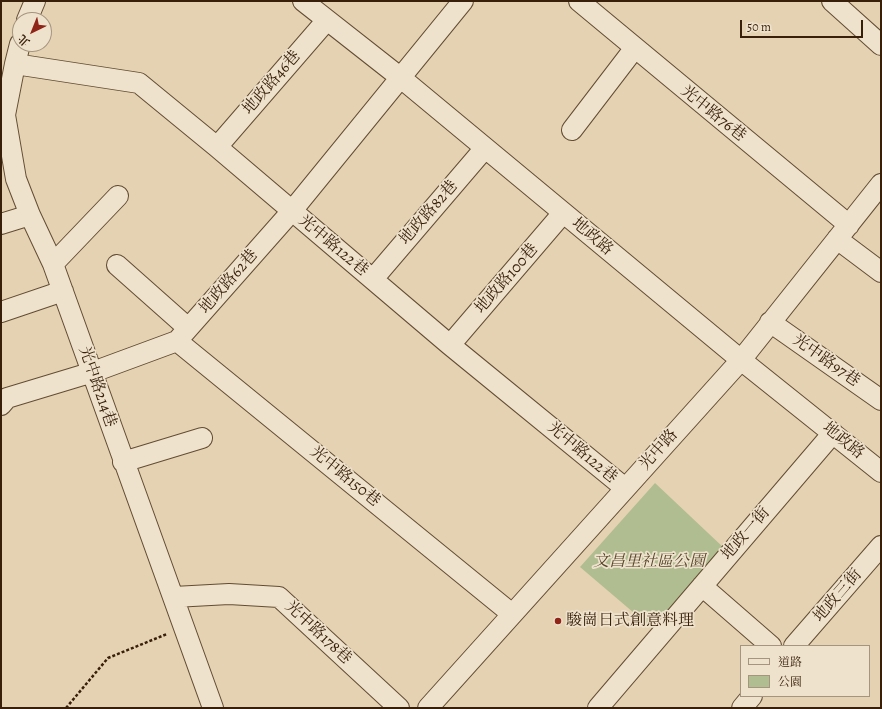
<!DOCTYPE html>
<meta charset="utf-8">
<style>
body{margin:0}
#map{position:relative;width:882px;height:709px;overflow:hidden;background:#e5d2b2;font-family:Alegreya,"Noto Serif TC",serif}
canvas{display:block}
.frame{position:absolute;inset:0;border:2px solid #381f09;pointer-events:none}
.legend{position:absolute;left:740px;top:645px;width:130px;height:52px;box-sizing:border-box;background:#eee2cd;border:1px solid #a5947f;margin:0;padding:5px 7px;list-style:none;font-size:12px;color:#381f09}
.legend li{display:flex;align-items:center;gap:8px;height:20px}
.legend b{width:20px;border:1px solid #a5947f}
.north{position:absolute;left:12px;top:12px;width:40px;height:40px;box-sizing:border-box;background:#eee2cd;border:1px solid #a5947f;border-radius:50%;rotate:223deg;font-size:11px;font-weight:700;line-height:16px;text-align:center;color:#381f09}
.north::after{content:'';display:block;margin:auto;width:14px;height:18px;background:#8f2418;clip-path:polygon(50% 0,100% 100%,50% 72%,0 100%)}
.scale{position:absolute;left:740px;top:20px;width:123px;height:18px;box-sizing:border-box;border:2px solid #381f09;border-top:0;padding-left:5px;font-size:12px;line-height:14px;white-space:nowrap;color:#381f09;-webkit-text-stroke:3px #eee2cd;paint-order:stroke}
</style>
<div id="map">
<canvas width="882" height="709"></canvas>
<div class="frame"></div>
<ul class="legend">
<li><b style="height:5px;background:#eee2cd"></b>道路</li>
<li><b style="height:11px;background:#b0bd90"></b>公園</li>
</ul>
<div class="north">北</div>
<div class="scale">50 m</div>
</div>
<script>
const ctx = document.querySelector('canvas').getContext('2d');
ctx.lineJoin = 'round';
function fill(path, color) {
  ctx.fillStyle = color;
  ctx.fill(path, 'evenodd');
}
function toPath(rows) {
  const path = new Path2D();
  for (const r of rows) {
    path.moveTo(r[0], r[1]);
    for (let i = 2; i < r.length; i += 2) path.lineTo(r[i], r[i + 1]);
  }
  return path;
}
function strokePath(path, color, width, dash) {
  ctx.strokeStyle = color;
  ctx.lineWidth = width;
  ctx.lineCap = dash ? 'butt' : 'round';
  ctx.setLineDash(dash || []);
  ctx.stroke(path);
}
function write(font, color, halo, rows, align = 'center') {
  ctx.font = font + ' Alegreya,"Noto Serif TC",serif';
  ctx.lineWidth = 3.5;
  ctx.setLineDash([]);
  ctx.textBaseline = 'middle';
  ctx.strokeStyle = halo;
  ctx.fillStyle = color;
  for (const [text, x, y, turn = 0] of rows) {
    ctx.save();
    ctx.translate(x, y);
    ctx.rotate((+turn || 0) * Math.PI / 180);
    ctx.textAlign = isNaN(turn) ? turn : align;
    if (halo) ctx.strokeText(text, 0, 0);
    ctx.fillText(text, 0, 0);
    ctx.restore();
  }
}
fill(toPath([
 [655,483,724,548,654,630,580,567]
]), '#b0bd90');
const minor = toPath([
 [303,1,401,78,741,360,881,472],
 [579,1,849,225],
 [832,1,881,45],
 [27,20,35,1],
 [20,44,15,64,5,115,16,179,30,215,53,264,213,708],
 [15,64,139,83,217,147,450,345,625,488],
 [572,130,634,49],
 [217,147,327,20],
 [1,224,30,215],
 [837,239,881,272],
 [53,264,118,196],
 [117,265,188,328],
 [373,279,485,148],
 [1,312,63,291],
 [770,322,881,400],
 [177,341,512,614],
 [450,345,563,213],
 [1,405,7,398,93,372,177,341,291,212,463,1],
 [123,462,202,438],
 [702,586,771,646],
 [174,597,229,594,279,597,399,708],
 [794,646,881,546],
 [428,708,741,360,881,184],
 [598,708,833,433],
 [742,708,752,696]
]);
strokePath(minor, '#634c33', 22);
strokePath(toPath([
 [66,708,108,658,167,634]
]), '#381f09', 2.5, [3, 2]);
strokePath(minor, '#eee2cd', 20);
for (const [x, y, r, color] of [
 [558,621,4,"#8f2418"]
]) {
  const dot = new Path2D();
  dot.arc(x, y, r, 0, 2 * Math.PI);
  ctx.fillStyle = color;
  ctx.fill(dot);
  strokePath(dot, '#eee2cd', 1.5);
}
write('16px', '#381f09', '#eee2cd', [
 ["地政路46巷",272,83,-49],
 ["光中路76巷",713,114,39],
 ["地政路82巷",429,213,-49],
 ["地政路",592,237,40],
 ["光中路122巷",333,246,40],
 ["地政路100巷",507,279,-49],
 ["地政路62巷",229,282,-49],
 ["光中路97巷",826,361,35],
 ["光中路214巷",97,387,71],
 ["地政路",843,441,39],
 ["光中路",659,450,-48],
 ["光中路122巷",582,453,40],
 ["光中路150巷",345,477,39],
 ["地政一街",746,534,-49],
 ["地政三街",838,596,-49],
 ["光中路178巷",318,633,43]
]);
write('italic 16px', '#56462b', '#eee2cd', [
 ["文昌里社區公園",649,562]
]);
write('16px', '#381f09', '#eee2cd', [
 ["駿崗日式創意料理",566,621]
], 'left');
</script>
